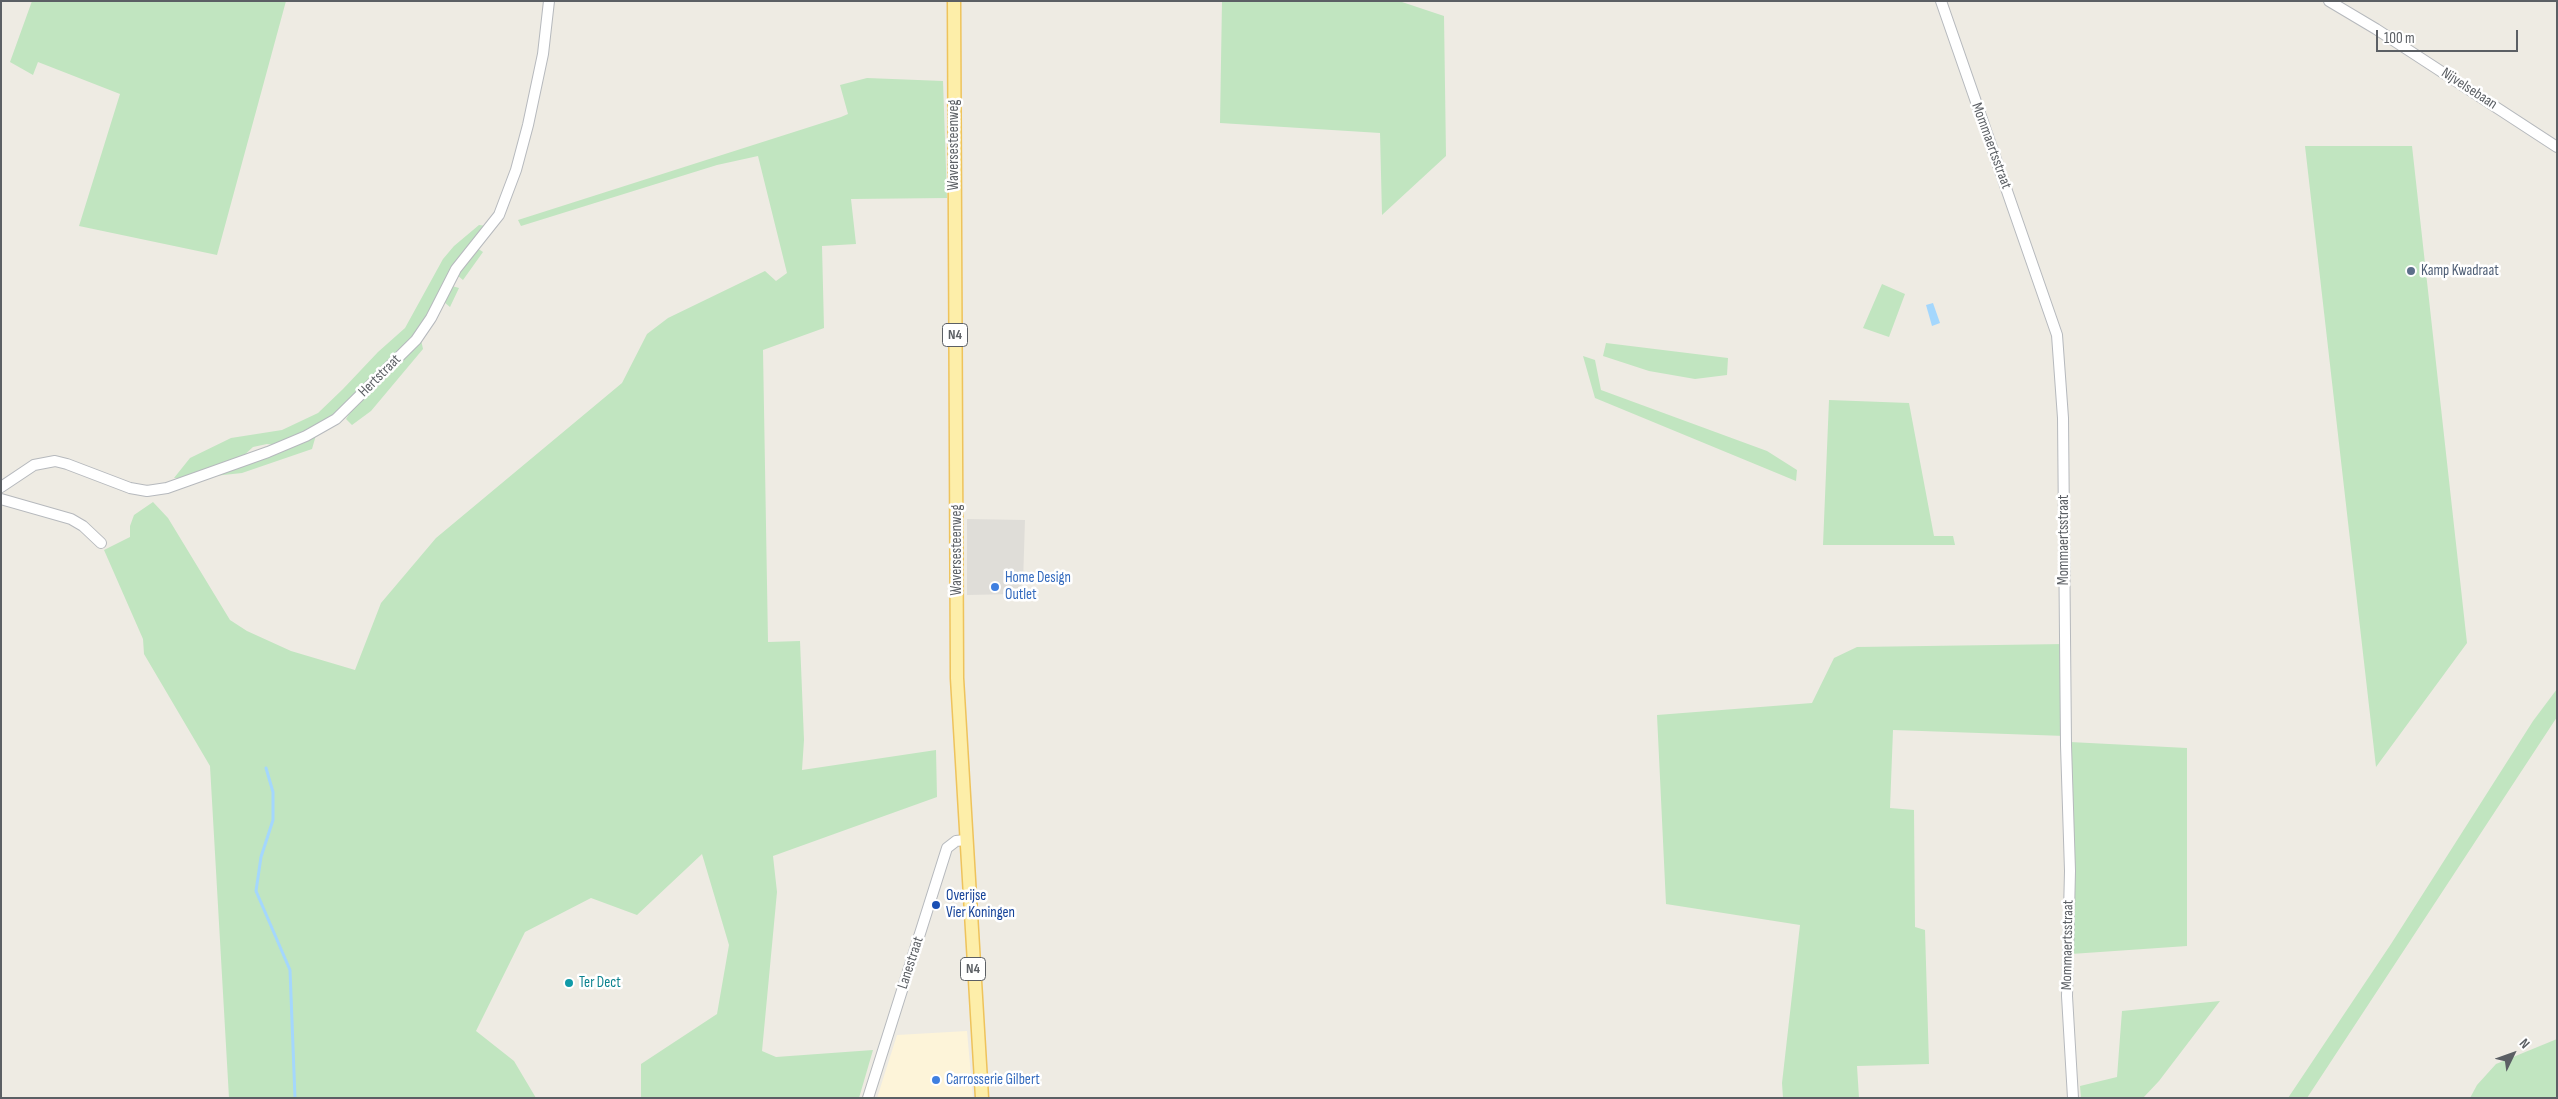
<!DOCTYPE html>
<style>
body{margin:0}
#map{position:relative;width:2558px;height:1099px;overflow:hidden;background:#eeebe3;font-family:"Sofia Sans Condensed",sans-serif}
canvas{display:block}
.frame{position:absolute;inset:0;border:2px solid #5b5f64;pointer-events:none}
.north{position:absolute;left:2488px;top:1029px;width:50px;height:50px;-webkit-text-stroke:4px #fff;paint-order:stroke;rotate:48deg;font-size:14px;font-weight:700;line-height:20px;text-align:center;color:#5b5f64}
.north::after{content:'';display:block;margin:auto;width:18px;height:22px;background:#5b5f64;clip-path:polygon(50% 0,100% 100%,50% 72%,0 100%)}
.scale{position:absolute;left:2376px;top:30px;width:142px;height:22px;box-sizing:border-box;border:2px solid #5b5f64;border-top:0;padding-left:6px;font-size:15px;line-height:18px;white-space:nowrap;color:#5b5f64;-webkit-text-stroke:4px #fff;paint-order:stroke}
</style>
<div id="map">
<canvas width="2558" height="1099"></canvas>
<div class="frame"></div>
<div class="north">N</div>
<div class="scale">100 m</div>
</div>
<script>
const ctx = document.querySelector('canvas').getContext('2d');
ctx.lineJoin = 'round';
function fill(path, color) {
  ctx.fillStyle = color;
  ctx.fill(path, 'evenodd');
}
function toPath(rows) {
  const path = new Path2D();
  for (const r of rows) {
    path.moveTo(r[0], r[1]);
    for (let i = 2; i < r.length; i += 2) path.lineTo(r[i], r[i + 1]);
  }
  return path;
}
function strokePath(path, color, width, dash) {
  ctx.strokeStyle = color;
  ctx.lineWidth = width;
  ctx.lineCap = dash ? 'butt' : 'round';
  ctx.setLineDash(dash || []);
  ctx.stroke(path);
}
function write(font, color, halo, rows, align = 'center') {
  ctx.font = font + ' "Sofia Sans Condensed",sans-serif';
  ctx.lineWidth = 5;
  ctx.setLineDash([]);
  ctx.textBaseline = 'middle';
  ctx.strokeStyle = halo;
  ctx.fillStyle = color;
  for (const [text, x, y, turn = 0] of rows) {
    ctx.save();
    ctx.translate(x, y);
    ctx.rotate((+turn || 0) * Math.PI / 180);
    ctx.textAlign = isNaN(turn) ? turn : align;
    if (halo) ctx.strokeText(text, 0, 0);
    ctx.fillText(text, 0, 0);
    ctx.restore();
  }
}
fill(toPath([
 [967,1031,973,1098,877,1098,897,1035]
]), '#fdf4d9');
fill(toPath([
 [967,519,1025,520,1023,583,1015,594,967,595]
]), '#dfddd8');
fill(toPath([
 [32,1,286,1,217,255,79,226,120,94,38,62,33,75,10,62],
 [1222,1,1399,1,1444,16,1446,156,1382,215,1380,133,1220,123],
 [867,78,943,81,947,198,851,199,856,244,822,246,824,328,763,350,768,642,800,641,804,740,802,770,936,750,937,797,773,856,777,892,762,1051,776,1057,873,1050,859,1098,641,1098,641,1064,717,1014,729,945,702,854,637,915,591,898,525,932,476,1031,514,1061,536,1098,229,1098,210,766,144,654,143,639,104,550,130,537,130,526,134,515,153,502,168,518,230,620,247,631,291,651,355,670,381,603,436,538,622,383,647,334,668,318,765,271,776,281,787,273,758,156,717,165,521,226,518,220,841,117,848,114,840,85],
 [2305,146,2412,146,2467,643,2376,767],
 [479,225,487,226,422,328,341,412,306,432,274,445,267,444,253,447,240,459,183,478,174,478,190,458,231,438,282,430,318,413,343,389,378,352,405,328,443,259,454,246],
 [477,248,483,252,463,280,457,275],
 [1882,284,1905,294,1889,337,1863,328],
 [452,286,459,288,450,307,444,302],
 [421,340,423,349,371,411,352,425,346,419,351,411],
 [1606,343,1728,358,1727,375,1695,379,1649,371,1603,356],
 [1583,356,1595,360,1601,390,1767,451,1797,470,1796,481,1595,398],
 [1829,400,1909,403,1934,536,1953,536,1955,545,1823,545],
 [316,435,312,449,242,473,214,476],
 [2065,644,2065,736,1893,730,1890,808,1914,810,1915,927,1925,930,1929,1064,1857,1066,1859,1098,1783,1098,1782,1083,1800,925,1666,904,1657,715,1812,703,1834,658,1857,647],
 [2557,689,2557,717,2307,1098,2288,1098,2391,944,2533,721],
 [2070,742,2187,748,2187,946,2071,954],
 [2220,1001,2159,1081,2143,1098,2081,1098,2080,1086,2117,1077,2122,1011],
 [2557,1039,2557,1098,2470,1098,2477,1085,2496,1064]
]), '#c1e5c0');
fill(toPath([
 [1933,303,1940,323,1932,326,1926,305]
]), '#a4d7fd');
strokePath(toPath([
 [266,768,273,792,273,820,261,857,256,891,290,970,295,1098]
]), '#a4d7fd', 3);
const minor = toPath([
 [1941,1,2057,335,2063,418,2066,745,2070,871,2067,996,2073,1098],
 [2329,1,2376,29,2557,147],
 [1,487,34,465,55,461,67,464,130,488,147,491,167,488,268,452,306,436,336,419,416,340,431,318,456,269,499,215,516,170,528,125,543,54,549,1],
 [1,499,71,519,83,526,101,543],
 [868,1098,947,848,956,841,965,840]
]);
const major = toPath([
 [954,1,957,678,982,1098]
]);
strokePath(minor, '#b6b9bd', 12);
strokePath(major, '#eec35c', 15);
strokePath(minor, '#fff', 10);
strokePath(major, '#fdeea9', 12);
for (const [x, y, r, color] of [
 [2411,271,5,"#5c6f8a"],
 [995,587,5,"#3f7fe0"],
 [936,905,5,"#1a4fb4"],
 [569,983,5,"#0f9aa8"],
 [936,1080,5,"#3f7fe0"]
]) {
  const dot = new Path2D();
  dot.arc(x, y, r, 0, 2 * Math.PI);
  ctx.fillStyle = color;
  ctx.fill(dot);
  strokePath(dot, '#fff', 2);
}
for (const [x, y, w] of [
 [955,335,25],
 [973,969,25]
]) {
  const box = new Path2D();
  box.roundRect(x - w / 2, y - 11.5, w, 23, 4);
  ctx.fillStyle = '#fff';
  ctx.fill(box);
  strokePath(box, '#5b5f64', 1);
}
write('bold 14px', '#5b5f64', null, [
 ["N4",955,335],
 ["N4",973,969]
]);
write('15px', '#5b5f64', '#fff', [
 ["Nijvelsebaan",2469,89,33],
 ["Waversesteenweg",954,145,-90],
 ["Mommaertsstraat",1991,146,70],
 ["Hertstraat",380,376,-45],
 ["Mommaertsstraat",2064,540,-90],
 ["Waversesteenweg",957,550,-90],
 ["Mommaertsstraat",2068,945,-89],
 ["Lanestraat",911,963,-72]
]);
write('15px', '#4e5e75', '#fff', [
 ["Kamp Kwadraat",2421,271]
], 'left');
write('15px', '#366cbe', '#fff', [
 ["Home Design",1005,578],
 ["Outlet",1005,595],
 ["Carrosserie Gilbert",946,1080]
], 'left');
write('15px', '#164399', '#fff', [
 ["Overijse",946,896],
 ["Vier Koningen",946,913]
], 'left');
write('15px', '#0d838f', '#fff', [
 ["Ter Dect",579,983]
], 'left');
</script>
